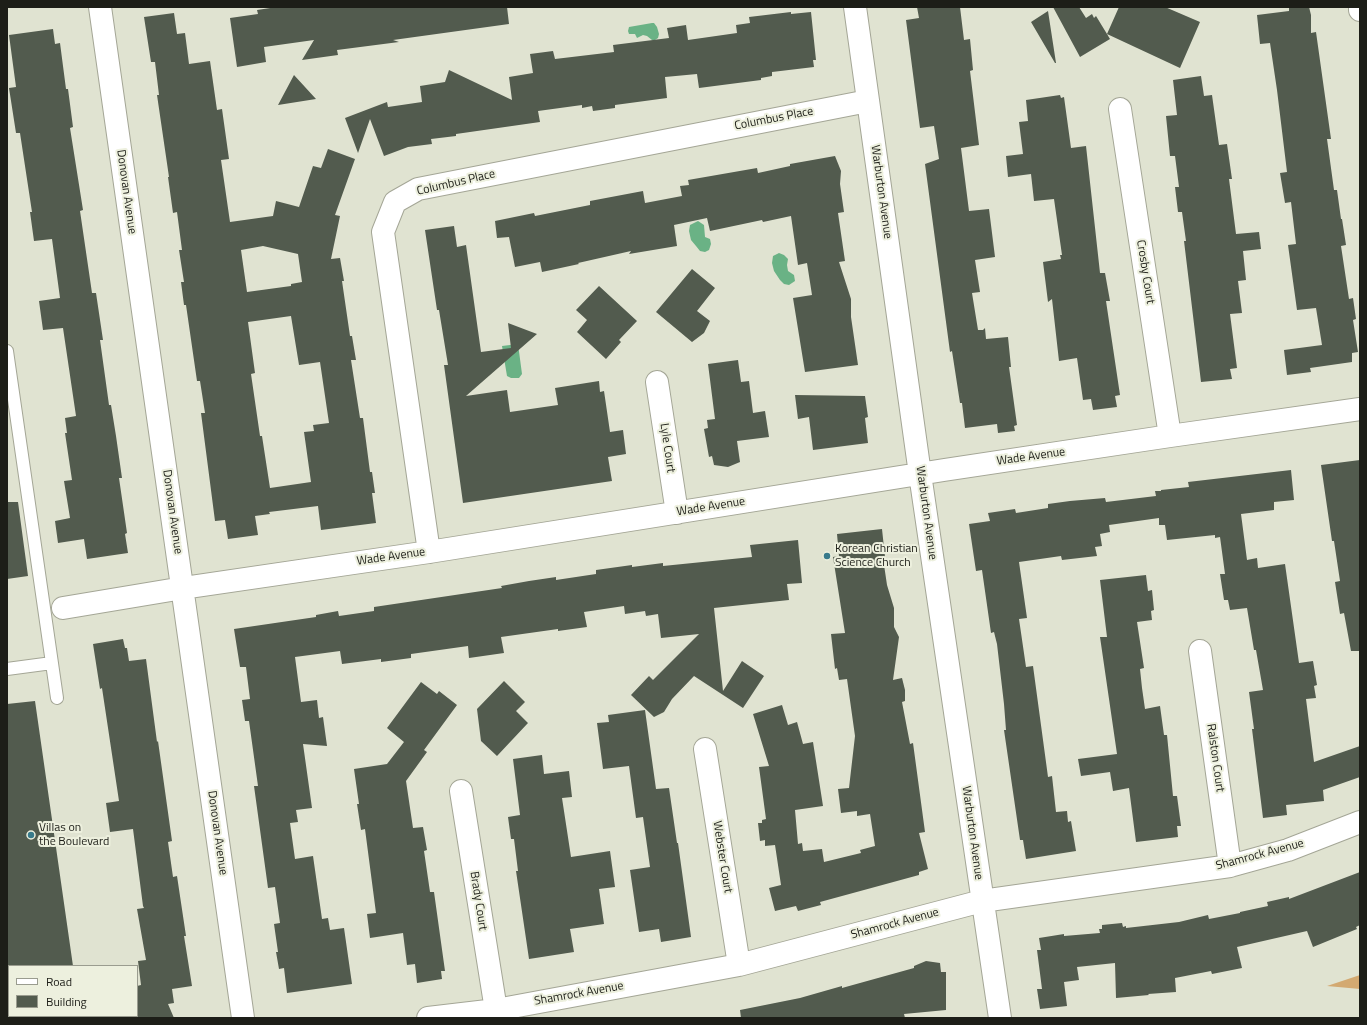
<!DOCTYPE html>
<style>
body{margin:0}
#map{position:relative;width:1367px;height:1025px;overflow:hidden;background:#e0e3d1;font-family:"Titillium Web",sans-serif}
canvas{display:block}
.frame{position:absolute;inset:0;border:8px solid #1d1e18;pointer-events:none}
.legend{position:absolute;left:8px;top:965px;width:130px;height:52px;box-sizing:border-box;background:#edf0de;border:1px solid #9a9c8f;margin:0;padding:5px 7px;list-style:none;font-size:12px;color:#1d1e18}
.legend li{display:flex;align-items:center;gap:8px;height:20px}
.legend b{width:20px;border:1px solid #9a9c8f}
</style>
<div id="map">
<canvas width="1367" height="1025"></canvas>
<div class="frame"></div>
<ul class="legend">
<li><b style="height:5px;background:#fff"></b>Road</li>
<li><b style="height:11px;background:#525b4e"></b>Building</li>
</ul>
</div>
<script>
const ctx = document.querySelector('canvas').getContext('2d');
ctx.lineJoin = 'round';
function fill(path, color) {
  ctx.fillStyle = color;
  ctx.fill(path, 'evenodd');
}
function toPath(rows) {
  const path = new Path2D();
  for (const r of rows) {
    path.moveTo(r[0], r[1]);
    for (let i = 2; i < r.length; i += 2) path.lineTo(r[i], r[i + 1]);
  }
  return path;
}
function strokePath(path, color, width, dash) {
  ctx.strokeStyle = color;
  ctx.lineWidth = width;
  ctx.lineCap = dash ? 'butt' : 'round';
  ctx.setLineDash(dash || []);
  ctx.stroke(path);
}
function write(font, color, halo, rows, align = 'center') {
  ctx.font = font + ' "Titillium Web",sans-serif';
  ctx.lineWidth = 4;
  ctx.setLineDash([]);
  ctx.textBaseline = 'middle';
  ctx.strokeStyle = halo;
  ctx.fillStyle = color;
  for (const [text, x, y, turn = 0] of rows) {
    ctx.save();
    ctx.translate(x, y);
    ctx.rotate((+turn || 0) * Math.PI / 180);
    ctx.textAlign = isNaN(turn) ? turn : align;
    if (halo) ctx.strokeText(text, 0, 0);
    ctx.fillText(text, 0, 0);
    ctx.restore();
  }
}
fill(toPath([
 [1360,975,1360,989,1327,986]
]), '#d3a971');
fill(toPath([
 [652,23,654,23,657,27,659,34,658,38,655,40,652,40,647,36,643,35,637,38,635,34,629,34,628,31,629,27],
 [698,221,704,225,705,237,710,239,711,244,709,250,705,252,700,251,696,246,691,240,689,231,690,225],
 [779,253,784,255,788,259,787,265,788,271,794,275,795,281,789,285,784,284,780,280,774,271,772,263,773,256],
 [518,344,522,374,519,378,511,378,507,376,502,346]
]), '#6ab285');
fill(toPath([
 [277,7,507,7,509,24,393,40,399,42,337,50,338,55,302,60,314,40,264,47,266,62,237,67,230,18,258,14,257,10],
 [917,7,960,7,964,40,970,39,973,70,970,71,979,145,961,148,969,211,989,209,995,257,975,260,980,292,972,293,978,330,983,330,985,328,986,339,1008,337,1011,367,1009,367,1017,425,1014,426,1015,431,998,433,997,424,965,428,962,403,960,403,952,351,950,352,925,164,939,159,934,126,920,128,906,20,919,18],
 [1053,7,1079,7,1086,18,1092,14,1094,18,1096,16,1107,34,1119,7,1165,7,1200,22,1180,68,1107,34,1110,39,1080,57],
 [1289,7,1309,7,1311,15,1311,33,1316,32,1331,139,1327,139,1334,190,1337,190,1341,219,1342,219,1346,245,1341,246,1349,299,1353,298,1356,319,1353,320,1358,352,1352,353,1352,362,1310,368,1311,372,1287,375,1284,350,1322,345,1316,308,1297,310,1288,245,1296,244,1291,202,1285,203,1280,173,1287,172,1277,90,1270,43,1260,44,1257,15,1289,11],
 [1048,11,1056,63,1055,63,1031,22],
 [791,12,791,14,811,12,816,60,813,60,814,67,772,72,772,76,761,78,761,80,699,88,697,74,665,77,667,98,615,105,615,108,593,111,592,106,582,108,582,105,538,111,540,122,456,134,456,136,431,139,432,144,408,147,384,156,370,119,358,153,345,118,387,102,388,107,422,102,420,86,445,82,449,70,512,100,509,77,533,73,530,54,553,51,555,59,614,52,613,45,669,38,667,28,686,25,688,40,737,33,736,25,750,23,749,17],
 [174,13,177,34,185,33,189,64,210,61,217,110,222,109,229,159,221,160,230,222,273,216,276,201,299,207,313,166,321,168,328,149,355,159,335,215,340,216,331,259,340,258,344,281,342,281,350,336,352,336,356,360,351,360,360,418,363,418,370,472,372,472,375,493,372,493,376,523,321,530,318,506,269,512,270,514,255,516,258,535,228,539,225,520,215,521,201,413,205,413,200,381,197,381,186,305,184,305,181,282,184,282,179,250,182,250,177,212,173,213,168,177,169,177,157,95,159,95,155,62,151,62,144,17],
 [263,246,298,254,302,282,291,284,291,286,247,292,241,250],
 [291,316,299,365,320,362,329,423,313,425,314,431,304,432,311,482,270,488,262,436,260,436,251,374,255,373,248,322],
 [53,29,55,44,60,43,66,89,68,89,73,127,70,128,83,210,80,211,92,293,96,293,103,340,100,340,109,405,111,405,116,436,122,478,119,478,127,533,125,534,128,553,87,559,84,539,58,543,55,521,70,518,64,481,72,480,65,433,67,433,65,418,76,416,63,328,43,330,39,301,60,298,52,239,34,241,30,212,32,212,20,133,16,133,9,88,16,87,9,35],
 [294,75,316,99,278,105],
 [1201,76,1204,96,1212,95,1219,145,1227,144,1232,179,1229,179,1236,234,1259,232,1261,249,1243,251,1246,280,1238,281,1242,313,1230,314,1237,368,1230,369,1232,379,1201,382,1184,241,1186,241,1182,212,1178,212,1175,187,1179,187,1175,156,1170,156,1166,116,1177,115,1173,80],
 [1060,95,1061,98,1064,97,1071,148,1086,146,1100,273,1105,273,1110,301,1106,301,1120,395,1115,396,1117,407,1093,410,1091,399,1083,400,1077,358,1059,361,1052,299,1048,302,1043,262,1061,259,1060,255,1062,255,1054,199,1034,201,1031,174,1008,177,1006,156,1023,154,1019,122,1028,121,1026,100],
 [835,156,841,171,840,184,844,212,838,213,845,261,839,262,851,299,851,317,858,365,805,372,793,298,812,295,807,263,798,265,791,216,763,222,762,220,710,231,707,218,674,225,677,246,629,254,631,251,578,263,579,264,542,272,540,262,515,267,509,237,497,238,495,221,534,213,535,216,590,205,590,201,643,191,645,203,682,196,680,186,689,185,688,180,757,168,758,173,790,166,790,164],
 [454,226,457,247,466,245,481,352,511,348,508,323,537,334,466,396,507,390,510,412,558,405,555,388,599,381,600,392,604,391,610,432,623,430,626,454,608,457,612,481,463,503,444,365,448,365,439,310,437,310,425,230],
 [692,269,715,288,697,311,710,321,704,333,692,342,656,312],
 [599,286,637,321,619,340,621,342,606,359,577,332,587,320,576,310],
 [738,360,741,382,749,381,753,413,765,411,769,437,737,441,740,462,728,467,714,465,712,456,709,457,704,429,708,428,707,420,715,419,708,364],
 [795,395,865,396,868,417,865,418,868,443,813,450,809,417,798,419],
 [1360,460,1360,651,1351,651,1344,613,1340,614,1335,582,1340,581,1334,541,1332,541,1321,465],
 [1291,470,1294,500,1274,502,1274,510,1241,514,1247,560,1257,558,1258,568,1285,564,1299,663,1313,661,1317,685,1314,686,1316,698,1306,699,1314,762,1360,746,1360,777,1323,790,1324,801,1286,805,1287,815,1263,818,1252,729,1254,729,1249,692,1263,690,1256,650,1254,650,1247,608,1230,610,1228,600,1224,600,1220,574,1225,574,1220,537,1215,538,1215,535,1167,540,1165,525,1159,525,1159,518,1109,525,1110,532,1100,534,1102,546,1095,547,1097,556,1062,560,1061,556,1019,562,1027,618,1019,619,1026,667,1033,666,1048,777,1052,776,1056,812,1067,811,1068,822,1071,821,1076,851,1026,859,1023,840,1020,840,1004,730,1006,730,1004,704,997,644,994,632,991,633,982,570,976,571,969,524,990,521,988,513,1015,509,1016,513,1048,508,1048,504,1070,501,1105,498,1106,502,1156,496,1155,491,1161,491,1161,490,1189,487,1188,482],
 [7,502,18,502,28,576,7,579],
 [882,529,885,557,883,558,887,585,894,608,894,627,899,637,893,680,902,678,905,690,905,701,902,702,910,744,913,743,925,832,919,833,928,869,919,872,919,875,820,902,821,905,798,911,796,906,775,911,769,888,781,885,775,845,765,846,765,840,760,841,758,823,762,823,762,820,766,819,759,767,769,766,753,714,782,705,788,725,797,722,803,744,813,742,823,806,795,810,798,844,802,843,803,851,822,849,824,862,861,853,860,850,875,846,870,814,857,816,857,811,841,813,838,789,849,788,855,736,847,679,839,680,837,668,835,669,831,634,845,633,833,557,839,556,837,534],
 [798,540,802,583,787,584,789,600,714,608,723,691,742,661,764,676,743,708,694,676,672,699,664,712,654,717,631,695,649,676,653,680,699,634,661,638,658,614,646,616,645,611,625,614,624,606,584,612,587,627,558,631,558,629,501,637,504,653,469,658,468,646,411,654,411,658,381,662,381,659,342,664,340,651,295,657,301,702,317,700,319,718,323,717,327,746,303,744,312,808,296,810,298,822,290,823,295,859,313,856,322,919,328,918,330,930,344,928,352,984,287,993,284,968,279,969,276,952,278,952,274,924,280,923,275,887,268,888,254,786,258,786,249,721,245,721,242,700,250,699,246,667,240,667,234,629,316,617,316,615,338,611,339,616,374,611,374,607,502,588,501,586,529,581,556,577,556,580,596,574,596,570,632,565,632,567,663,563,663,566,752,557,750,545],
 [1146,575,1148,591,1152,590,1154,610,1151,611,1152,620,1137,622,1144,668,1140,669,1142,688,1145,709,1160,706,1164,735,1167,735,1173,796,1177,796,1181,826,1177,826,1178,837,1136,842,1129,788,1113,791,1110,772,1081,776,1078,759,1117,754,1100,637,1107,637,1100,580],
 [123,639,125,648,127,648,129,661,146,659,157,742,158,741,172,841,168,842,173,877,177,876,186,936,184,936,192,986,172,989,174,1003,168,1004,174,1018,137,1018,137,986,141,985,138,961,146,960,137,909,144,908,143,906,133,829,110,832,106,803,119,801,102,688,100,689,93,644],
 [504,681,525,702,516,711,528,723,497,756,481,741,477,709],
 [421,682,437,694,439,691,457,705,424,750,427,752,406,781,413,828,423,827,427,850,424,851,430,892,434,892,445,971,441,971,442,979,417,983,415,964,407,965,403,933,370,938,367,914,376,913,365,829,361,830,357,804,359,804,354,769,387,764,404,742,387,728],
 [35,701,73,966,7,966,7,704],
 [645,710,656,789,669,788,677,843,678,843,691,937,661,942,659,929,639,932,630,870,650,867,643,817,636,818,629,766,603,769,597,723,609,722,608,715],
 [542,755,544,774,569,771,572,797,562,798,571,857,610,851,615,887,599,889,604,924,570,929,574,952,529,959,516,871,518,871,514,839,511,839,508,817,520,815,513,759],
 [1360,872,1360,925,1356,927,1357,929,1313,947,1307,931,1237,947,1242,968,1212,974,1211,971,1175,978,1176,992,1148,994,1149,995,1116,998,1115,963,1077,967,1079,980,1064,982,1067,1006,1040,1009,1037,989,1042,989,1037,950,1041,950,1039,938,1064,934,1064,936,1100,933,1099,929,1102,929,1102,925,1122,923,1123,927,1126,926,1126,928,1179,922,1208,915,1209,919,1240,913,1240,912,1268,906,1267,902,1289,897,1289,899],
 [926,961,940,963,941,972,946,972,946,1010,904,1014,905,1018,741,1018,740,1010,800,998,842,986,842,988,914,968,914,966]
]), '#525b4e');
const service = toPath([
 [7,351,57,698],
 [7,669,52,663]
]);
const minor = toPath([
 [100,7,243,1018],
 [855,7,920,474,1000,1018],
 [1360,7,1360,10],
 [1120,109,1170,436],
 [657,382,677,513],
 [429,552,383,232,395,202,418,189,868,101],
 [63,608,183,588,429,552,944,470,1170,436,1360,409],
 [1200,651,1230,866],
 [705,749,739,965],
 [461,791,496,1010],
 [428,1018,496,1010,739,965,982,901,1230,866,1288,850,1360,822]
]);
strokePath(service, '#a4a696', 14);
strokePath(minor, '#a4a696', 24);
strokePath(service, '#fff', 12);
strokePath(minor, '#fff', 22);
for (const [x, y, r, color] of [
 [827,556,4,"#387a8b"],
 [31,835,4,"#387a8b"]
]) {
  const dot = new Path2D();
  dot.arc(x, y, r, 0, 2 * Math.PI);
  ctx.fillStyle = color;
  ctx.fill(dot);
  strokePath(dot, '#edf0de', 1.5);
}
write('12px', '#1d1e18', '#edf0de', [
 ["Columbus Place",774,119,-11],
 ["Columbus Place",456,183,-13],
 ["Donovan Avenue",126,192,82],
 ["Warburton Avenue",881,192,82],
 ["Crosby Court",1145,272,81],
 ["Lyle Court",667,448,82],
 ["Wade Avenue",1031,457,-8],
 ["Wade Avenue",711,507,-9],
 ["Donovan Avenue",172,512,82],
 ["Warburton Avenue",926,513,82],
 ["Wade Avenue",391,557,-8],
 ["Ralston Court",1215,758,82],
 ["Donovan Avenue",217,833,82],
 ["Warburton Avenue",972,833,82],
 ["Shamrock Avenue",1260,855,-15],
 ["Webster Court",722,857,81],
 ["Brady Court",478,901,81],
 ["Shamrock Avenue",895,924,-15],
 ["Shamrock Avenue",579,994,-10]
]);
write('12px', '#1d1e18', '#edf0de', [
 ["Korean Christian",835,549],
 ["Science Church",835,563],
 ["Villas on",39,828],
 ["the Boulevard",39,842]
], 'left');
</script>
